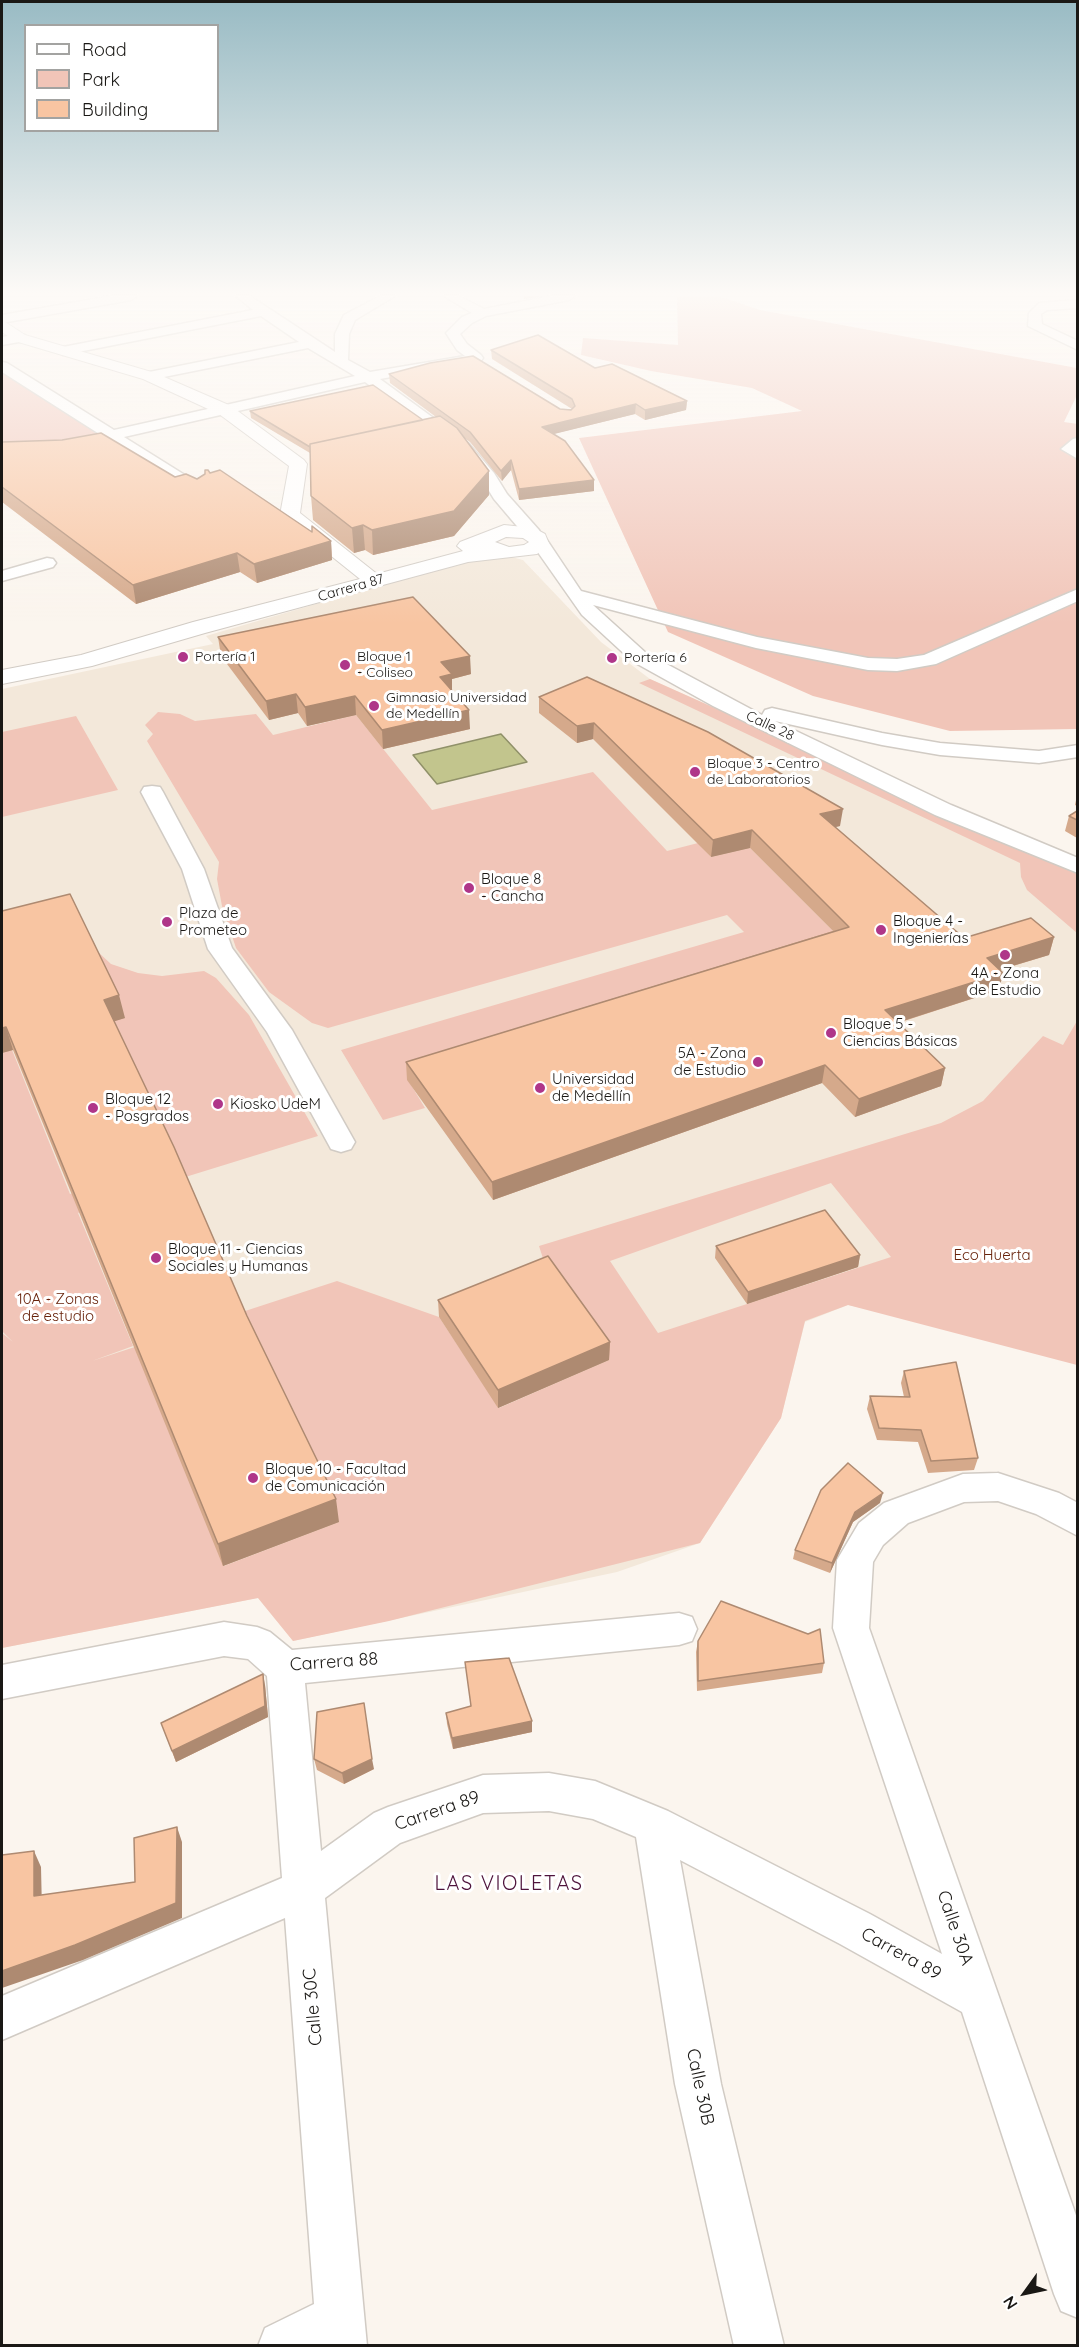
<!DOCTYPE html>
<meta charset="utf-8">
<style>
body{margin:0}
#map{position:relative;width:1079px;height:2347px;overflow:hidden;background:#fbf5ee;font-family:Quicksand,sans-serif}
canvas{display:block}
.frame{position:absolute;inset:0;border:3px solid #1a1815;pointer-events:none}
.legend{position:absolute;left:24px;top:24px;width:195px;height:108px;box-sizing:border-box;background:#fff;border:2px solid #a3a3a1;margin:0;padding:8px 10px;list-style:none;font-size:18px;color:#1a1815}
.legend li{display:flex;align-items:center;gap:12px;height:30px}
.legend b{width:30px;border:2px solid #a3a3a1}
.north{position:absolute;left:995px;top:2263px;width:60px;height:60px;-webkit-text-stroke:4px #fff;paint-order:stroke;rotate:237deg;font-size:16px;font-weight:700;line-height:24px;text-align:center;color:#1a1815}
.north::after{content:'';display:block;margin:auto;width:21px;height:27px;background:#1a1815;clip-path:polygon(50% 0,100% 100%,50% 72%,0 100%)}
</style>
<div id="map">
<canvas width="1079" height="2347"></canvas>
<div class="frame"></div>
<ul class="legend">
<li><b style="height:8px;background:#fff"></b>Road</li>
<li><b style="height:16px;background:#f1c5b8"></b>Park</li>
<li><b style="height:16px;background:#f8c5a2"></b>Building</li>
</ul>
<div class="north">N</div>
</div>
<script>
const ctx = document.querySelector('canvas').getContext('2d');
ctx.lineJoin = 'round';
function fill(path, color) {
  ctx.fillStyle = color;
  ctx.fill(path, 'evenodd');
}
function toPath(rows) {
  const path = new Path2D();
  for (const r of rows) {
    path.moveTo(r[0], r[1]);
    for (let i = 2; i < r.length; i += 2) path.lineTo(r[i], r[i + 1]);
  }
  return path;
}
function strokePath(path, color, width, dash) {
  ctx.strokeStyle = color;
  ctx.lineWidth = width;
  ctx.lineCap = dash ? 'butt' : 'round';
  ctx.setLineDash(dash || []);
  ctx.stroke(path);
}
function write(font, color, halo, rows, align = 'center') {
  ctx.font = font + ' Quicksand,sans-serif';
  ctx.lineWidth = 6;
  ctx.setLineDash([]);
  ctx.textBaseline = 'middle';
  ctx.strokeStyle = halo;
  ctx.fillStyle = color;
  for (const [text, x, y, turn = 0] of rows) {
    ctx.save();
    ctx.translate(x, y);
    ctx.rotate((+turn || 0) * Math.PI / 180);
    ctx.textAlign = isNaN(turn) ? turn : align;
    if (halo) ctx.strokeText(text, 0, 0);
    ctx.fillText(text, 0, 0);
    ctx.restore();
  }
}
fill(toPath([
 [501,554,523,560,601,642,650,679,1077,870,1077,1355,848,1305,805,1322,781,1418,700,1543,617,1572,293,1641,258,1598,2,1648,2,689,213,644,206,636,471,559]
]), '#f3e8da');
fill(toPath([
 [677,296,718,296,760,310,1077,368,1077,395,1064,422,1078,424,1077,729,950,731,813,696,668,632,579,438,802,411,752,388,651,371,581,355,583,338,678,345],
 [2,371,105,438,2,451],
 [650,679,1077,870,1077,933,1027,890,1021,877,1020,863,639,683],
 [158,712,180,714,195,721,256,714,273,735,356,715,432,810,593,772,667,851,698,843,711,857,750,848,860,958,408,1080,425,1108,383,1120,341,1050,744,932,727,915,328,1028,312,1023,269,992,236,948,222,906,217,879,219,862,147,741,153,734,145,725],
 [76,716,118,790,2,817,2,732],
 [98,952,111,964,138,973,162,976,204,971,216,978,249,1015,318,1136,166,1183,114,1033],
 [1077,1021,1077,1365,848,1305,805,1321,781,1418,700,1543,389,1621,293,1641,258,1598,2,1648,2,1333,13,1342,2,1331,2,1053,12,1050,70,1194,86,1189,93,1206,78,1213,133,1346,92,1361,150,1342,224,1566,339,1522,239,1313,337,1281,439,1317,499,1408,609,1360,548,1274,539,1246,941,1123,983,1101,1043,1036,1063,1045],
 [831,1183,891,1257,658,1333,610,1261]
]), '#f1c5b8');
const water = toPath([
 [501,734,527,762,437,784,413,755,501,734]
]);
fill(water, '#c2c58d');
strokePath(water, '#909169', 1.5);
const minor = toPath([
 [111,296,137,296,131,300,2,323,2,315,111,296],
 [236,296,250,296,335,352,335,334,344,315,380,296,395,296,355,320,349,334,348,360,370,372,465,356,457,350,446,333,462,317,472,313,444,296,459,296,484,309,551,296,575,296,569,300,486,316,472,323,460,334,467,344,481,355,483,358,481,361,380,379,469,444,494,473,507,494,539,530,541,534,540,536,545,537,581,591,757,637,868,658,897,659,924,655,1078,589,1078,601,936,664,897,671,868,670,756,648,593,605,646,653,762,715,765,710,772,708,882,733,940,743,1039,751,1078,745,1078,757,1039,763,940,755,882,745,775,721,951,805,1078,858,1078,873,935,815,713,706,632,661,582,615,530,541,532,539,527,538,494,499,481,478,459,450,365,382,124,437,204,487,206,490,198,495,192,493,2,372,2,362,7,363,114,430,355,376,308,348,149,380,142,376,149,372,299,342,261,316,63,355,56,351,63,347,253,310,236,296],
 [1078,300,1078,308,1047,310,1041,314,1042,324,1078,341,1078,350,1028,326,1029,313,1039,303,1078,300],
 [20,334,25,335,27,338,25,341,2,345,2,337,20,334],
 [1078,438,1078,459,1061,449,1073,439,1078,438],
 [47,558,53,559,56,563,53,567,2,581,2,571,47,558],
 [152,786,160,787,163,792,204,869,232,948,292,1030,355,1142,351,1149,341,1152,331,1149,267,1032,208,949,182,869,141,792,144,787,152,786],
 [998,1473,1059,1493,1078,1503,1078,1536,1036,1514,998,1501,964,1502,908,1523,883,1545,873,1562,869,1628,1078,2221,1078,2318,1061,2311,1054,2294,962,2012,840,1944,680,1860,721,2084,784,2346,734,2346,675,2084,636,1837,593,1819,549,1811,483,1813,400,1843,325,1898,367,2346,258,2346,265,2328,314,2304,285,1918,2,2040,2,1996,282,1878,267,1676,248,1659,224,1656,2,1699,2,1665,224,1622,257,1627,270,1632,292,1650,679,1613,692,1617,697,1629,692,1641,679,1645,305,1683,321,1851,374,1813,388,1807,483,1775,549,1773,595,1781,668,1811,870,1914,942,1954,833,1628,837,1560,859,1523,884,1503,963,1474,998,1473]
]);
const tertiary = toPath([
 [2,320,25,335,155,373,231,406,304,460,307,464,300,513,377,574,463,551,457,546,460,542,504,525,534,528,545,534,549,544,537,554,468,562,205,633,92,666,2,684,2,670,81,655,193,622,360,579,280,515,289,466,219,414,143,379,15,341,2,332,2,320],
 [506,537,523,538,529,542,524,545,509,547,495,542,506,537]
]);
strokePath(minor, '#d1cbc4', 3);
strokePath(tertiary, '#d1cbc4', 2);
fill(minor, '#fff');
fill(tertiary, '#fff');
fill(toPath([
 [491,350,595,368,687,401,686,410,645,420,635,414,553,434,594,480,594,491,519,500,511,470,502,481,470,442,463,437,489,471,489,495,454,536,373,555,365,550,354,553,313,520,311,496,310,453,251,418,250,411,423,420,436,417,390,383,389,374,560,409,572,409,492,359],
 [2,442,175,477,197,479,210,473,312,532,331,541,332,560,257,583,240,572,136,604,2,502],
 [218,637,471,674,452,679,452,691,470,729,383,749,356,715,307,726,298,713,269,720,221,656],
 [539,697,840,826,835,827,964,938,1054,937,1049,955,1000,970,1003,973,999,990,898,1023,945,1068,941,1086,855,1117,822,1083,493,1200,407,1080,406,1062,833,931,750,848,711,857,593,739,577,743,539,713],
 [1077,795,1077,806,1075,805],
 [1077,811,1077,838,1065,831,1069,816],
 [2,911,125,1018,114,1021,339,1522,223,1566,13,1050,2,1053],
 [716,1246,860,1255,858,1267,747,1304,715,1258],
 [438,1300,610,1342,609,1360,498,1408,439,1317],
 [904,1371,978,1458,974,1470,928,1473,918,1442,877,1440,867,1409,870,1396,904,1397,901,1383],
 [880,1503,853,1522,830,1573,793,1559,795,1550],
 [698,1641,824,1663,822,1673,697,1691,696,1652],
 [465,1662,532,1732,453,1749,447,1724,446,1713,471,1706],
 [265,1685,268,1717,176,1762,161,1723],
 [314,1759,374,1769,344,1784,317,1770]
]), '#d5a98b');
fill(toPath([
 [524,296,544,296,524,299],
 [687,401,686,410,645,420,645,410],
 [636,404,635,414,542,437,542,427],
 [511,460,511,470,502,481,501,471],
 [489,471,489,495,454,536,373,555,372,530],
 [594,480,594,491,519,500,519,489],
 [363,525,365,550,354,553,352,528],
 [331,541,332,560,257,583,254,564],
 [237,553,240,572,136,604,133,585],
 [470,656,471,674,452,679,452,693,440,677,441,662],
 [296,694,298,713,269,720,266,701],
 [355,696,356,715,307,726,305,707],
 [469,710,470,729,383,749,382,730],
 [594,723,593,739,577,743,577,726],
 [843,809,840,826,818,831,820,814],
 [752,830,750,848,711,857,713,840],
 [1054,937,1049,955,982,975,987,958],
 [1003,973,999,990,881,1028,885,1010],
 [119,995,125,1018,109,1023,104,1000],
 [6,1027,13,1050,2,1053,2,1028],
 [825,1065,822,1083,493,1200,492,1182],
 [945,1068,941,1086,855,1117,859,1099],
 [860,1255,858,1267,747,1304,748,1292],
 [610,1342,609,1360,498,1408,498,1390],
 [883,1493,880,1503,853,1522,830,1573,832,1563,855,1512],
 [336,1499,339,1522,223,1566,218,1544],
 [263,1674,265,1685,268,1717,176,1762,172,1751],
 [532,1721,532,1732,453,1749,452,1738],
 [372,1759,374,1769,344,1784,342,1773],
 [177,1827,182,1842,182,1918,83,1960,2,1988,2,1971,176,1903],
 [34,1851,41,1867,42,1911,34,1896]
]), '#ae8a71');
const building = toPath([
 [538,335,595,368,612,364,687,401,645,410,636,404,542,427,565,441,594,480,519,489,511,460,501,471,470,432,389,374,430,363,473,356,560,409,571,410,575,406,572,399,491,350,538,335],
 [373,385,423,420,310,444,310,447,250,411,373,385],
 [440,416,457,428,489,471,454,511,372,530,363,525,352,528,311,496,310,444,440,416],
 [101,433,175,477,186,474,197,479,205,474,205,470,208,470,210,473,220,470,312,532,312,526,331,541,254,564,237,553,133,585,2,487,2,442,62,440,101,433],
 [413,597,470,656,441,662,452,674,440,677,469,710,382,730,355,696,305,707,296,694,266,701,218,637,413,597],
 [587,677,708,732,843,809,820,814,964,938,1031,918,1054,937,987,958,1003,973,885,1010,945,1068,859,1099,825,1065,492,1182,406,1062,849,927,752,830,713,840,594,723,577,726,539,697,587,677],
 [1077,811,1077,820,1069,816,1077,811],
 [70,894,119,995,104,1000,174,1147,247,1316,336,1499,218,1544,6,1027,2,1028,2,911,70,894],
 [825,1210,860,1255,748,1292,716,1246,825,1210],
 [548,1256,610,1342,498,1390,438,1300,548,1256],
 [956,1362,978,1458,931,1461,921,1430,879,1428,870,1396,910,1397,904,1371,956,1362],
 [848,1463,883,1493,855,1512,832,1563,795,1550,821,1490,848,1463],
 [721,1601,808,1634,820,1629,824,1663,698,1681,698,1641,721,1601],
 [509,1658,532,1721,452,1738,446,1713,471,1706,465,1662,509,1658],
 [263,1674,265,1706,172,1751,161,1723,263,1674],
 [364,1703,372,1759,342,1773,314,1759,317,1712,364,1703],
 [177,1827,176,1903,75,1945,2,1971,2,1855,34,1851,34,1896,135,1882,134,1838,177,1827]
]);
fill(building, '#f8c5a2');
strokePath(building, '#ae8a71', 1.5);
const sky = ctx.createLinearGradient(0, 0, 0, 624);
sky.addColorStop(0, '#99bbc4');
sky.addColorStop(0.47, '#fdfaf7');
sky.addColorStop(1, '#fdfaf700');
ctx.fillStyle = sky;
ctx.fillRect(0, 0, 1079, 624);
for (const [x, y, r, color] of [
 [183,657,6,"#af3689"],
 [612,658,6,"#af3689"],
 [345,665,6,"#af3689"],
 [374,706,6,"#af3689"],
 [695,772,6,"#af3689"],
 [469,888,6,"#af3689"],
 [167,922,6,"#af3689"],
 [881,930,6,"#af3689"],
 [1005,955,6,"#af3689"],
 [831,1033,6,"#af3689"],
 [758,1062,6,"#af3689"],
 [540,1088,6,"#af3689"],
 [218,1104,6,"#af3689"],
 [93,1108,6,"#af3689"],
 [156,1258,6,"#af3689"],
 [253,1478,6,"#af3689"]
]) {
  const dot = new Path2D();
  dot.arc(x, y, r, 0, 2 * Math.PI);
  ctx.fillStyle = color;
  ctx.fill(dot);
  strokePath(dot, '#fff', 2);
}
write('14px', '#1a1815', '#fff', [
 ["Carrera 87",351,588,-16],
 ["Calle 28",770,726,25]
]);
write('14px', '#1a1815', '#fff', [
 ["Portería 1",195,657],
 ["Bloque 1",357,657],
 ["- Coliseo",357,673],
 ["Portería 6",624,658],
 ["Gimnasio Universidad",386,698],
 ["de Medellín",386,714],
 ["Bloque 3 - Centro",707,764],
 ["de Laboratorios",707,780]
], 'left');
write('15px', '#1a1815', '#fff', [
 ["Bloque 8",481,879],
 ["- Cancha",481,896],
 ["Plaza de",179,913],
 ["Prometeo",179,930],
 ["Bloque 4 -",893,921],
 ["Ingenierías",893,938],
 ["4A - Zona",1005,973,"center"],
 ["de Estudio",1005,990,"center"],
 ["Bloque 5 -",843,1024],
 ["Ciencias Básicas",843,1041],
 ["5A - Zona",746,1053,"right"],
 ["de Estudio",746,1070,"right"],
 ["Universidad",552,1079],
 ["de Medellín",552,1096],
 ["Bloque 12",105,1099],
 ["- Posgrados",105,1116],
 ["Kiosko UdeM",230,1104],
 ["Bloque 11 - Ciencias",168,1249],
 ["Sociales y Humanas",168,1266],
 ["Bloque 10 - Facultad",265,1469],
 ["de Comunicación",265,1486]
], 'left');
write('15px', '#68230b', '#fff', [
 ["Eco Huerta",992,1255],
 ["10A - Zonas",58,1299],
 ["de estudio",58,1316]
]);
write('18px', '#1a1815', '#fff', [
 ["Carrera 88",334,1662,-4],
 ["Carrera 89",437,1811,-19],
 ["Calle 30A",955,1928,71],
 ["Carrera 89",901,1954,29],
 ["Calle 30C",313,2007,-95],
 ["Calle 30B",700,2087,78]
]);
ctx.letterSpacing = '1.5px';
write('20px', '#4f143c', '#fff', [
 ["LAS VIOLETAS",509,1884]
]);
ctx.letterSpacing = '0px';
</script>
